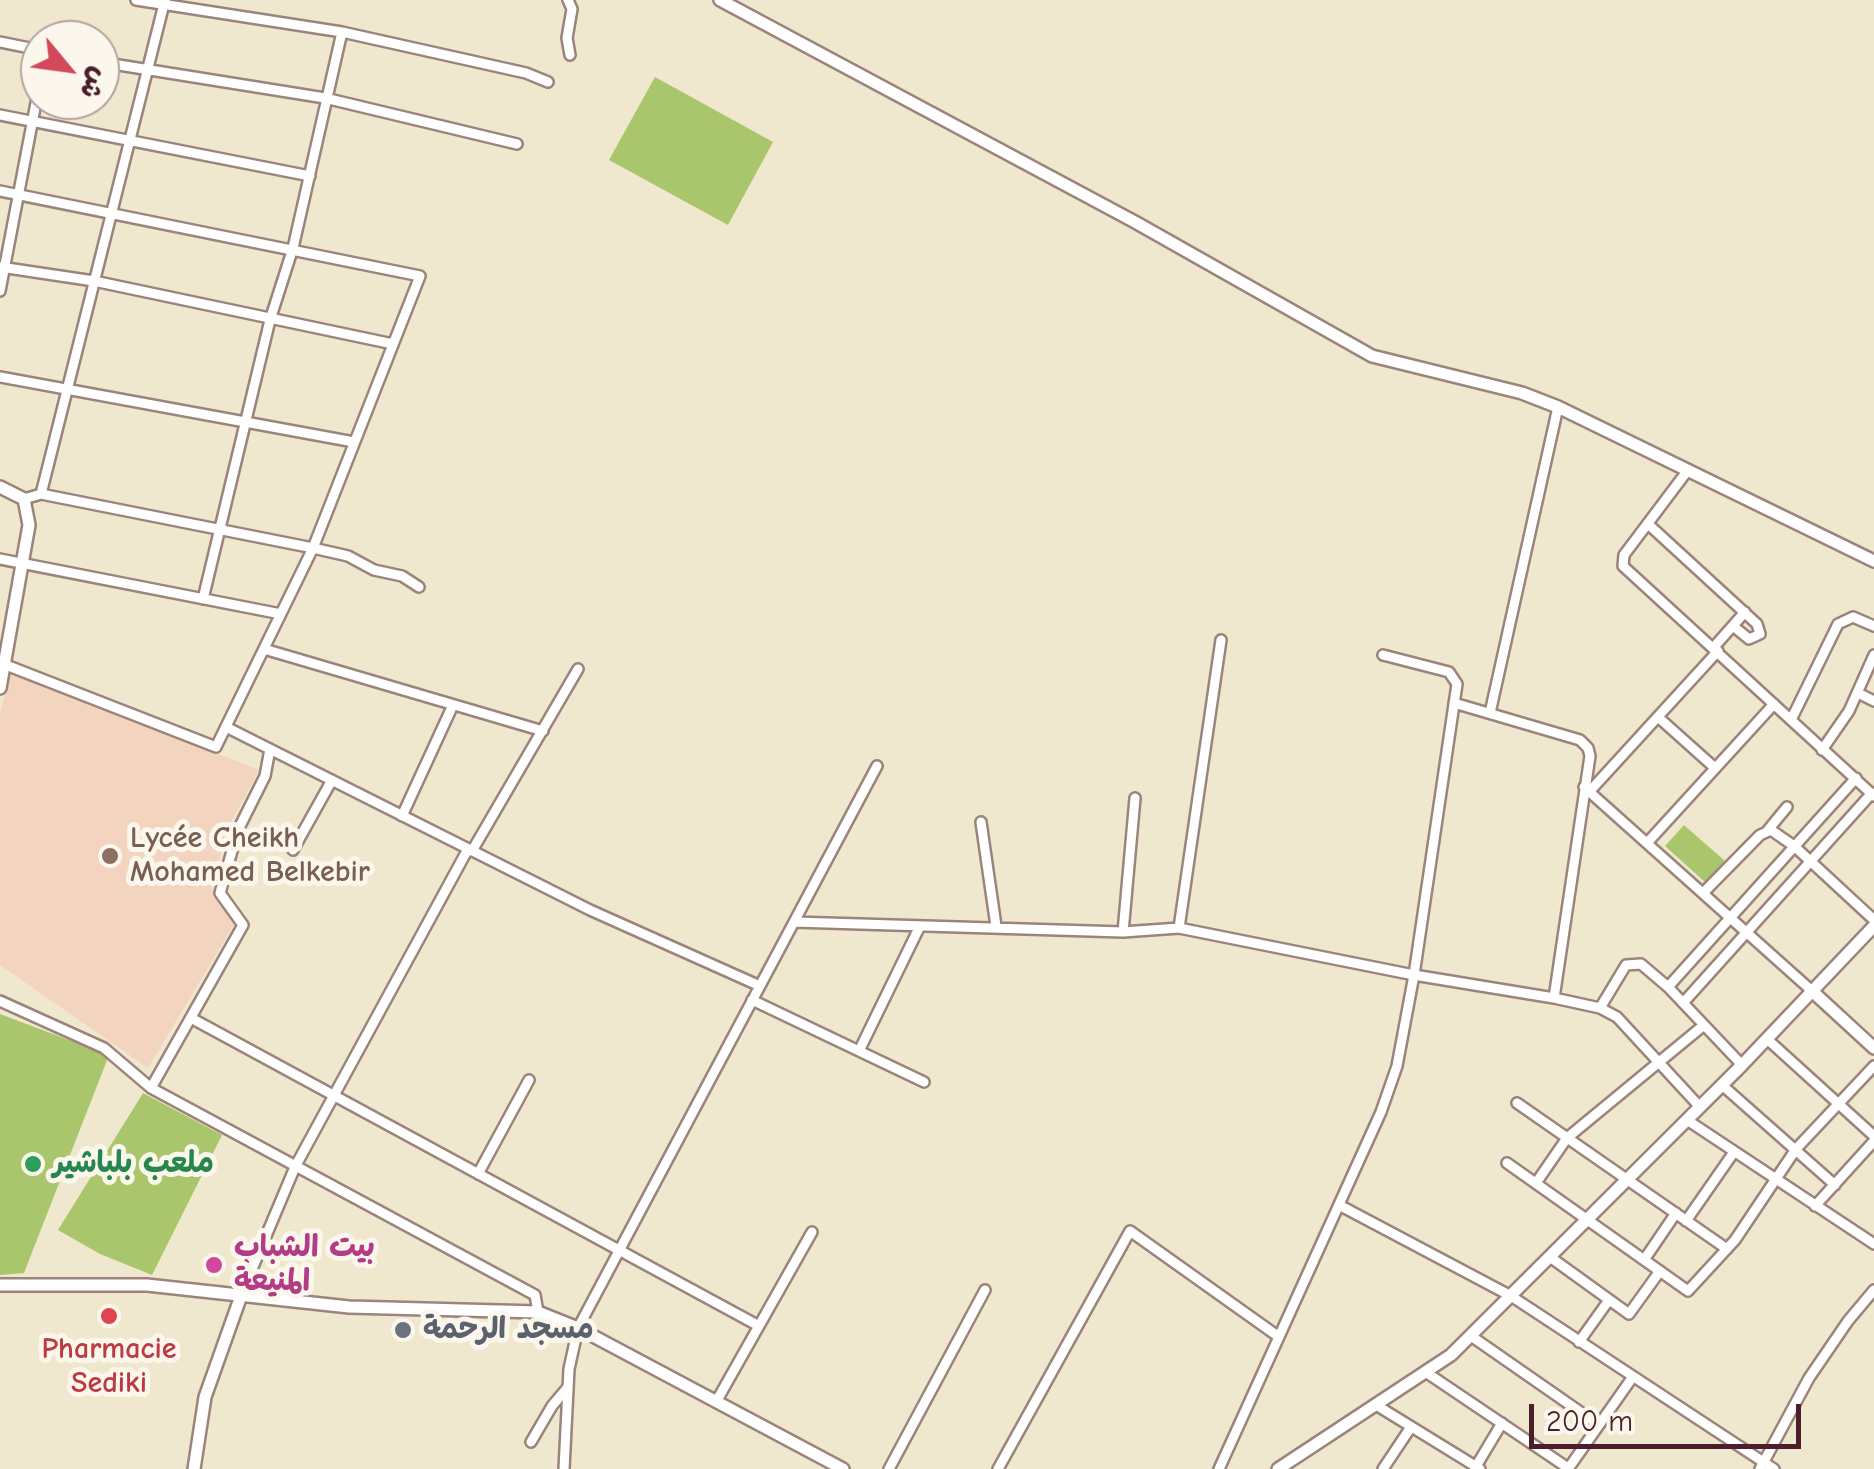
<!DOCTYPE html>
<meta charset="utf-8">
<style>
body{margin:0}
#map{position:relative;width:1874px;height:1469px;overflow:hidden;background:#efe8ce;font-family:"Comic Neue","Playpen Sans Arabic",sans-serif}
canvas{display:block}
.north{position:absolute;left:20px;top:20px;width:100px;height:100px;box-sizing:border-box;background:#fbf7ec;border:2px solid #b4a19f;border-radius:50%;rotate:119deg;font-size:28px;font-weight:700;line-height:40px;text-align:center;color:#4a1f2b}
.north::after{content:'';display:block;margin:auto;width:35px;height:45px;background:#d1495b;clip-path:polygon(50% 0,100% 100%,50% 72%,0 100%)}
.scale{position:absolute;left:1529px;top:1404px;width:272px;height:45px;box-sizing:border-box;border:5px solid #4a1f2b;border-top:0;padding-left:12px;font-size:30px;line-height:35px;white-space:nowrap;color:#4a1f2b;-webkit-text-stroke:8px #fbf7ec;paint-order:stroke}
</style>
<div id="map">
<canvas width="1874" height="1469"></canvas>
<div class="north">ش</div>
<div class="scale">200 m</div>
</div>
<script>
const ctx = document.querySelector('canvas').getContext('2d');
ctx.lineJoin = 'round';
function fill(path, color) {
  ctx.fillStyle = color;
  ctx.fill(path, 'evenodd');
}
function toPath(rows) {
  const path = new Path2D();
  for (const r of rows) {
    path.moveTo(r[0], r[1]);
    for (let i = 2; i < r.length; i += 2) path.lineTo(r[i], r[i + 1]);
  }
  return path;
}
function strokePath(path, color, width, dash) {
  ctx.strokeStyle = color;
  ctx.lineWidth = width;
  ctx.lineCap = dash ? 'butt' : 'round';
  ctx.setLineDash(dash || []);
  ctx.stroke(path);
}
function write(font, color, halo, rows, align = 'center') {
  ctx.font = font + ' "Comic Neue","Playpen Sans Arabic",sans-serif';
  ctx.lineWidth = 10;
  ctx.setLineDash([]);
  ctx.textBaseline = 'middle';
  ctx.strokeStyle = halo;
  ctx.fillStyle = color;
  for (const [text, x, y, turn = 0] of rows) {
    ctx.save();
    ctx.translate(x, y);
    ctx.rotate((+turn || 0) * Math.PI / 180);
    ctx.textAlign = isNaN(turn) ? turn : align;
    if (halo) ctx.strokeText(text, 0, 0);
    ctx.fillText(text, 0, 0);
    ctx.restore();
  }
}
fill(toPath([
 [10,672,259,770,230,824,211,888,235,923,148,1068,0,965,0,715]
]), '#f3d4be');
fill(toPath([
 [655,77,773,142,728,225,609,160],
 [1684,825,1725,861,1706,883,1665,846],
 [0,1014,109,1055,24,1273,0,1275],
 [143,1093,222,1135,152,1275,100,1254,58,1230]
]), '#a9c66d');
const minor = toPath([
 [136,0,342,32,526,73,548,82],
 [568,0,572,9,567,38,570,55],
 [0,42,40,50],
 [100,62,325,98,517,144],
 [0,115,310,176],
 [0,191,420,276,313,548,216,747,6,665],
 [0,267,94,281,393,344],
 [0,291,40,82],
 [0,377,354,442],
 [1688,470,1624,555,1623,566,1874,796],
 [41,494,165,0],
 [24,499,41,494,313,548,348,556,374,570,402,576,419,587],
 [1648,524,1757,624,1760,634,1749,639,1733,626],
 [0,559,281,614],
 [203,599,270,320,293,248,342,32],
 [1714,647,1745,612],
 [264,649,543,731],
 [1858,693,1874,701],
 [1454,703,1580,740,1588,748,1590,756,1554,998],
 [1490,713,1558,407],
 [1658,717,1715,768],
 [1791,720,1838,624,1853,617,1874,626],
 [226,727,590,910,760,986],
 [1822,750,1849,711,1874,655],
 [1584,787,1812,991],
 [1589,792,1718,651],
 [402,816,453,705],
 [981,822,996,926],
 [1768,830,1787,807],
 [1647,843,1774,704],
 [293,850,332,780],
 [472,851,578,669],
 [1703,893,1760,835,1771,830,1794,846,1874,920],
 [794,922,1123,932,1179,928,1414,975,1554,998,1600,1008,1617,1017,1700,1107],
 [1179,928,1221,640],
 [1123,932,1135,798],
 [1668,987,1856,778],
 [752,1000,924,1082],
 [0,1001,104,1048,151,1088,535,1295,538,1312],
 [1683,1003,1872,793],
 [1600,1008,1626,965,1641,964,1668,987,1742,1065],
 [191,1018,759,1326],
 [1767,1039,1874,1136],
 [859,1051,920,926],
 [1722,1085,1835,1185],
 [151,1088,243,925,220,893,238,830,265,776,270,749],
 [1517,1103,1727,1249],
 [1687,1120,1874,1244],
 [1507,1163,1688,1291,1735,1240,1796,1149,1874,1066],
 [478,1174,529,1080],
 [1536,1183,1567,1138,1704,1025],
 [1339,1205,1511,1296,1774,1469],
 [1815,1206,1874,1141],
 [1686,1221,1734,1152],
 [1550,1257,1629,1314,1660,1271],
 [1644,1260,1676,1213],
 [242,1293,295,1167,468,849],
 [1471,1336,1599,1425],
 [1579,1342,1609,1300],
 [1427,1373,1568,1468],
 [716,1402,812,1232],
 [1376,1405,1480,1469],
 [531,1442,552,1406,568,1387],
 [1475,1468,1502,1423],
 [564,1469,569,1369,578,1328,877,766],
 [889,1469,985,1290],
 [998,1469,1130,1231,1279,1337],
 [1219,1469,1381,1112,1397,1066,1414,975,1457,684,1449,672,1383,655],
 [1383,1469,1411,1427],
 [1568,1469,1632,1378],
 [1760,1469,1809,1378,1848,1321,1874,1290]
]);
const tertiary = toPath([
 [720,0,1135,222,1372,356,1522,393,1558,407,1874,561],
 [0,487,24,499,29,525,0,688],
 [1812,991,1874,1048],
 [0,1285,147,1285,349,1307,538,1312,578,1328,843,1469],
 [194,1469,205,1397,242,1293],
 [1278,1469,1451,1355,1742,1065,1874,926]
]);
strokePath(minor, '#9c847c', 14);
strokePath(tertiary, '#9c847c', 16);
strokePath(minor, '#fff', 9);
strokePath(tertiary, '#fff', 11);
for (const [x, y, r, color] of [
 [110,856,10,"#8d6e63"],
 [33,1164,10,"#2e9e5b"],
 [214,1265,10,"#d1479c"],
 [109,1316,10,"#e0444e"],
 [403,1330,10,"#6b7280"]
]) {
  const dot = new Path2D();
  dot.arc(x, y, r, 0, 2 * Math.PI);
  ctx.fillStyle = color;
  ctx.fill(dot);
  strokePath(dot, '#fbf7ec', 4);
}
write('bold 30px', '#785e54', '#fbf7ec', [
 ["Lycée Cheikh",130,839],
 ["Mohamed Belkebir",130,873]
], 'left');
write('bold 30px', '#27864d', '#fbf7ec', [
 ["ملعب بلباشير",53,1164]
], 'left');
write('bold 30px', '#b23c85', '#fbf7ec', [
 ["بيت الشباب",234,1248],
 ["المنيعة",234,1282]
], 'left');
write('bold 30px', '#5b616d', '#fbf7ec', [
 ["مسجد الرحمة",423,1330]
], 'left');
write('bold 30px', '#be3a42', '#fbf7ec', [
 ["Pharmacie",109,1350],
 ["Sediki",109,1384]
]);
</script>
